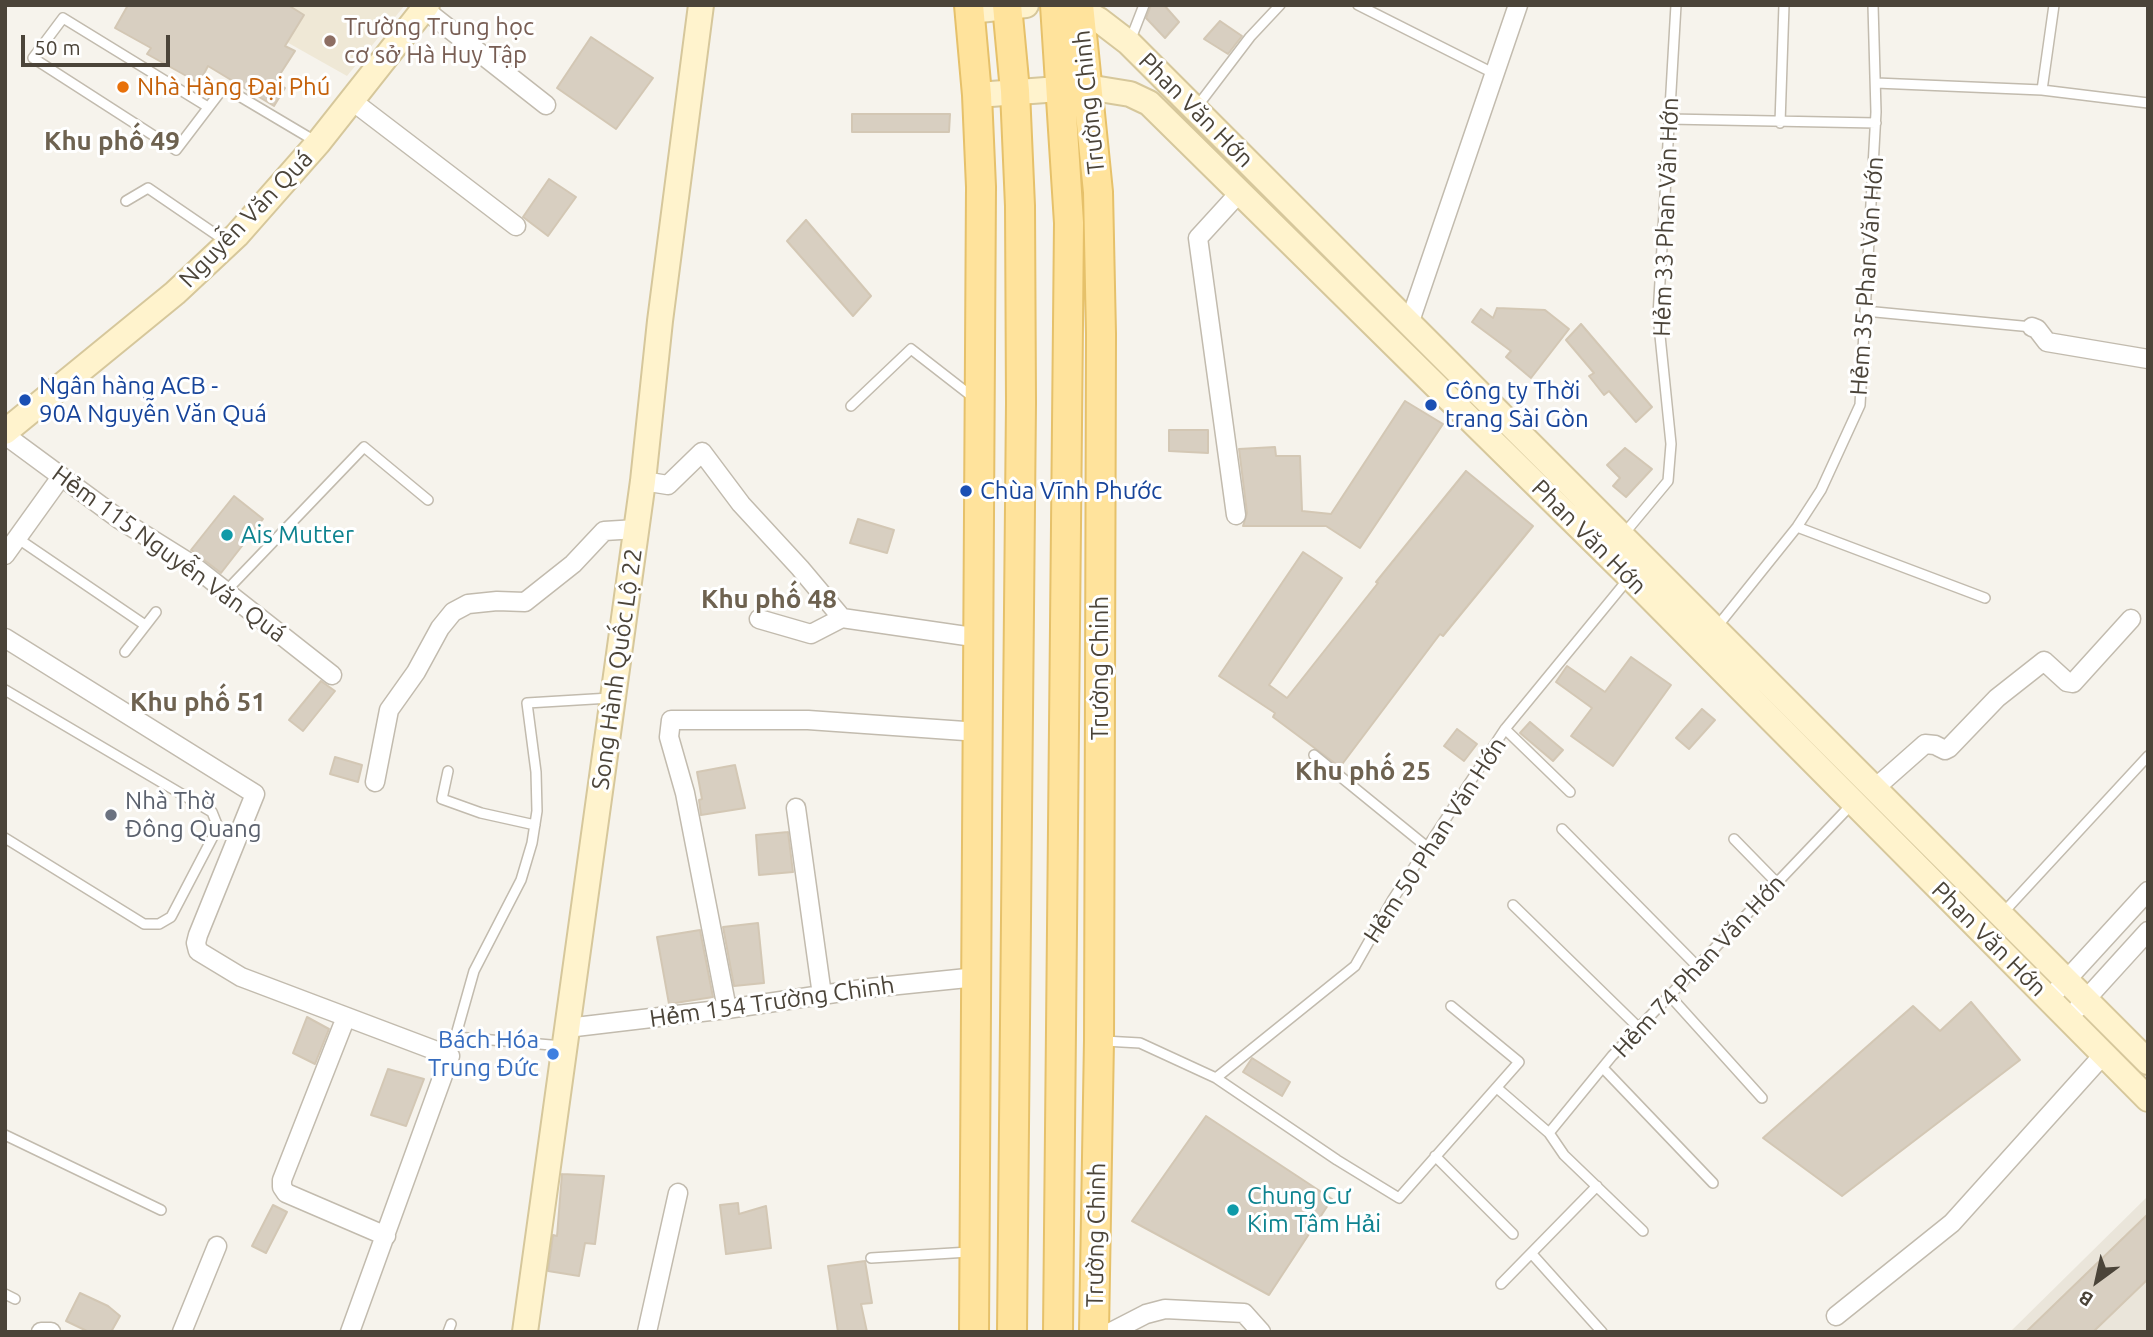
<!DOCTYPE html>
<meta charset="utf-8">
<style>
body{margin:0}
#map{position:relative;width:2153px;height:1337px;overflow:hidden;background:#f6f3ec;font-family:Ubuntu,sans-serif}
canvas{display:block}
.frame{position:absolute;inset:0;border:7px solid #4b4439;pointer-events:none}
.north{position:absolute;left:2062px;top:1246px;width:70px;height:70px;-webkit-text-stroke:5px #fff;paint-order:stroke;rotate:213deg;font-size:19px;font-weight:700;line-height:28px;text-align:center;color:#4b4439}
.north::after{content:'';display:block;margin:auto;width:24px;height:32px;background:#4b4439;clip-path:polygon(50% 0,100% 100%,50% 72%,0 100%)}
.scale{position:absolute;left:21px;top:35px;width:149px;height:32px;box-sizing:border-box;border:4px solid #4b4439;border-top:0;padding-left:9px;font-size:21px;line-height:24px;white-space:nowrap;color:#4b4439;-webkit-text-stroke:5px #fff;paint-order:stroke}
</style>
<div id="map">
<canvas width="2153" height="1337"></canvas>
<div class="frame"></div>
<div class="north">B</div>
<div class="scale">50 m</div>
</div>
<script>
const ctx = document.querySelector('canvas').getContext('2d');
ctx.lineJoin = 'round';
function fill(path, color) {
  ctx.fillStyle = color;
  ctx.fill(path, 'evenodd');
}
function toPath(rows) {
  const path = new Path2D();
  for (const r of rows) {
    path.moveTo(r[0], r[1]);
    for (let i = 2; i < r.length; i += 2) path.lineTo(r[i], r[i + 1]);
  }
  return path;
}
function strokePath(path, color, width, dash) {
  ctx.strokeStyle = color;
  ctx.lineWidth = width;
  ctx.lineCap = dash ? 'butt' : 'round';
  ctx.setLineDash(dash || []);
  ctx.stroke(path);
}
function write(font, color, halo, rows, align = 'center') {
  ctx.font = font + ' Ubuntu,sans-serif';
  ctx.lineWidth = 6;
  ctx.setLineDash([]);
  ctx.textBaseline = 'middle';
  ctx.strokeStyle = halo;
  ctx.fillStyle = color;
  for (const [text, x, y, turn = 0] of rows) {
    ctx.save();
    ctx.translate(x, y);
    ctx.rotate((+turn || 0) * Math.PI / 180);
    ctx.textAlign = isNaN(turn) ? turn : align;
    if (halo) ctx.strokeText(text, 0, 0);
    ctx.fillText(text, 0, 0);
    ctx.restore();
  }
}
fill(toPath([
 [2148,1196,2148,1332,2010,1332]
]), '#eae5da');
fill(toPath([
 [221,5,405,5,347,76]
]), '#efe8d6');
const building = toPath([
 [128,5,288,5,304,15,285,46,295,51,275,82,285,88,274,106,208,66,199,83,147,54,151,48,115,28,128,5],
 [1151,5,1164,5,1179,22,1165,38,1146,18,1151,5],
 [1220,21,1242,36,1228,54,1204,39,1220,21],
 [591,37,653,78,616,129,557,88,591,37],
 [852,114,950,114,949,132,852,132,852,114],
 [549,179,576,197,548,236,523,217,549,179],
 [806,220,871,296,853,316,787,241,806,220],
 [1497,308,1545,310,1569,329,1531,378,1506,357,1511,351,1472,322,1481,309,1493,318,1497,308],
 [1581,324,1652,407,1636,422,1609,391,1604,395,1589,376,1594,373,1566,340,1581,324],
 [1405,401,1443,424,1360,548,1326,526,1243,526,1247,513,1239,449,1275,447,1276,456,1300,456,1302,511,1331,514,1405,401],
 [1169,430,1208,430,1208,453,1169,451,1169,430],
 [1625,448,1652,469,1626,497,1613,486,1620,478,1607,465,1625,448],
 [1466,471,1533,526,1443,636,1440,634,1340,767,1273,717,1275,713,1219,676,1303,552,1342,578,1269,685,1287,698,1378,583,1376,582,1466,471],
 [234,496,263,519,221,573,191,550,234,496],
 [858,519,894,530,887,553,850,543,858,519],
 [1631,657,1671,685,1613,766,1571,736,1592,708,1556,682,1567,666,1605,692,1631,657],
 [321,681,335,691,303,731,289,720,321,681],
 [1702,709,1715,720,1689,749,1676,738,1702,709],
 [1530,722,1563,750,1553,761,1520,733,1530,722],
 [1457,729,1477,744,1464,761,1444,746,1457,729],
 [335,757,362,765,358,782,330,774,335,757],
 [735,765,745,808,701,815,699,800,702,799,697,772,735,765],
 [788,832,793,872,759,875,756,835,788,832],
 [758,923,764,983,734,986,723,927,758,923],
 [700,930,713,997,669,1004,657,937,700,930],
 [1971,1002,2020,1060,1842,1196,1763,1138,1913,1006,1940,1031,1971,1002],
 [307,1017,329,1029,315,1064,293,1053,307,1017],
 [1252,1058,1290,1082,1282,1096,1243,1072,1252,1058],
 [388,1069,424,1079,406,1126,371,1115,388,1069],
 [1206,1116,1332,1199,1269,1295,1132,1221,1206,1116],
 [562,1174,604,1176,595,1244,585,1243,579,1276,548,1271,553,1235,557,1236,562,1174],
 [738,1203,739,1214,766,1206,771,1248,726,1254,720,1205,738,1203],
 [273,1205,287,1212,266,1253,252,1246,273,1205],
 [2148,1214,2148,1279,2093,1332,2026,1332,2148,1214],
 [865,1261,872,1303,861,1304,867,1332,838,1332,828,1266,865,1261],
 [80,1293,108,1306,120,1316,111,1332,89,1332,66,1321,80,1293]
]);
fill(building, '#d8cfc1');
strokePath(building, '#d3c7b4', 2);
const lane = toPath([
 [1358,5,1495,74],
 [1130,41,1144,5],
 [1876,83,2042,90,2148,103],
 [2042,90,2054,5],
 [208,107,63,18,33,58,176,150,224,87,315,141],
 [1196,108,1250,37,1280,5],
 [1669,119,1876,123],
 [1780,123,1784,5],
 [126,201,148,188,227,242],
 [1865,311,2032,327],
 [851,406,911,349,974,398],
 [1797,527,1985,598],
 [1623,535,1668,481,1671,444,1658,316,1676,5],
 [17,538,145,625],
 [226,591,364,447,428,500],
 [1716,628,1797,527,1821,490,1860,405,1876,112,1873,5],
 [125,652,156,612],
 [5,690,212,812,218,827,171,917,159,924,144,924,5,838],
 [1505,729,1570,792],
 [1314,755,1427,847],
 [448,771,442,799,481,813,535,825],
 [1562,829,1698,967],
 [1734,839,1777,883],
 [1513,905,1639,1028],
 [2002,914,2148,756],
 [1670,996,1762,1098],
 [456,1037,563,1046],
 [1104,1041,1140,1043,1216,1078,1337,1160,1399,1198,1519,1062,1451,1006],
 [450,1056,474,971,521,880,532,843,537,811,536,772,527,703,610,698],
 [1603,1068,1713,1183],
 [1216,1078,1355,966,1393,899,1505,729,1629,578],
 [1497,1088,1549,1133,1564,1155,1643,1231],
 [1549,1133,1612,1056,1852,804],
 [5,1135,161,1210],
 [1435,1156,1513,1234],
 [1532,1254,1602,1332],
 [871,1258,969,1252],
 [1501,1284,1597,1186],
 [5,1294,15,1299],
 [448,1332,451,1324]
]);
const street = toPath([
 [424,9,546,105],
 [351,100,516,226],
 [1409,324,1518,5],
 [2032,327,2037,329,2047,342,2148,359],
 [5,435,119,519,191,564,332,675],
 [643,481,668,485,702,452,741,504,800,568,842,618],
 [1236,515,1198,238,1240,192],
 [5,555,61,477],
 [759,619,811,634,842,618,980,638],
 [5,638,255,794,198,935,196,943,198,951,241,977,450,1056,350,1332],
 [375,782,389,710,416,672,440,628,453,612,468,604,497,601,525,602,573,564,604,531,637,529],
 [1874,789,1925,744,1935,745,1945,750,1949,748,1997,698,2044,661,2067,682,2073,683,2131,619],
 [796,808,822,995],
 [2049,999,2148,891],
 [2078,1008,2148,931],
 [727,1009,685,793,669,737,671,720,808,720,979,732],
 [346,1017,282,1180,282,1187,286,1193,386,1236],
 [567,1028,727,1009,869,988,977,977],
 [1836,1316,1952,1223,2104,1054],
 [41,1332,51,1332],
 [182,1332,217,1246],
 [647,1332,678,1193],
 [1111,1332,1146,1314,1165,1309,1244,1313,1261,1332]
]);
const secondary = toPath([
 [1065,5,1079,9,1099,20,1129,43,2148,1062],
 [970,11,1026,5],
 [977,95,1087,87,1130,94,1149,103,1630,577,2148,1099],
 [5,432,175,293,237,235,318,143,427,5],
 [525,1332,643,481,660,321,701,5]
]);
const primary = toPath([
 [969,5,977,95,981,187,974,1332],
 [1007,5,1015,91,1020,206,1021,403,1012,1332],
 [1055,5,1069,223,1058,1332],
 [1079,5,1098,192,1101,334,1099,1040,1094,1332]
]);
strokePath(lane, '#c2bbae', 12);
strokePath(street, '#c2bbae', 21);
strokePath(secondary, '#d6c79b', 28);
strokePath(primary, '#e6c16a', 32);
strokePath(lane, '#fff', 9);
strokePath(street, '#fff', 18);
strokePath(secondary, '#fff3cd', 24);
strokePath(primary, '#ffe39c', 28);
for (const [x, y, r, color] of [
 [330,41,7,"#8d6e63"],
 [123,87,7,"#e8710a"],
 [25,400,7,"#1a4fb4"],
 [1431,405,7,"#1a4fb4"],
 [966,491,7,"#1a4fb4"],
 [227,535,7,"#0f9aa8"],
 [111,815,7,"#6b7280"],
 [553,1054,7,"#3f7fe0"],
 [1233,1210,7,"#0f9aa8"]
]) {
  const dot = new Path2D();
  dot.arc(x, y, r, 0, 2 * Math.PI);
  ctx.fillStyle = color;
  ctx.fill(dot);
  strokePath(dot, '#fff', 2.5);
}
write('24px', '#785e54', '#fff', [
 ["Trường Trung học",344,27],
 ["cơ sở Hà Huy Tập",344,55]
], 'left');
write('24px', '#c56008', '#fff', [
 ["Nhà Hàng Đại Phú",137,87]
], 'left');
write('24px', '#4b4439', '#fff', [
 ["Trường Chinh",1089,102,-96],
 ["Phan Văn Hớn",1196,110,45],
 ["Hẻm 33 Phan Văn Hớn",1666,217,-88],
 ["Nguyễn Văn Quá",246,219,-46],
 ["Hẻm 35 Phan Văn Hớn",1867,276,-86],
 ["Phan Văn Hớn",1589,537,45],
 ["Hẻm 115 Nguyễn Văn Quá",169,554,36],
 ["Trường Chinh",1100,668,-90],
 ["Song Hành Quốc Lộ 22",617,669,-82],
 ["Hẻm 50 Phan Văn Hớn",1435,840,-57],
 ["Phan Văn Hớn",1989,939,45],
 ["Hẻm 74 Phan Văn Hớn",1699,966,-47],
 ["Hẻm 154 Trường Chinh",772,1002,-8],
 ["Trường Chinh",1096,1235,-89]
]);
write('24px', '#164399', '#fff', [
 ["Ngân hàng ACB -",39,386],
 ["90A Nguyễn Văn Quá",39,414],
 ["Công ty Thời",1445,391],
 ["trang Sài Gòn",1445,419],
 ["Chùa Vĩnh Phước",980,491]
], 'left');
write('24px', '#0d838f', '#fff', [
 ["Ais Mutter",241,535],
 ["Chung Cư",1247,1196],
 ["Kim Tâm Hải",1247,1224]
], 'left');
write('24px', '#5b616d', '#fff', [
 ["Nhà Thờ",125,801],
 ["Đông Quang",125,829]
], 'left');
write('24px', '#366cbe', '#fff', [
 ["Bách Hóa",539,1040],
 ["Trung Đức",539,1068]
], 'right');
write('bold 26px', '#6e6250', '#fff', [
 ["Khu phố 49",112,141],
 ["Khu phố 48",769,599],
 ["Khu phố 51",198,702],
 ["Khu phố 25",1363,771]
]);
</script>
